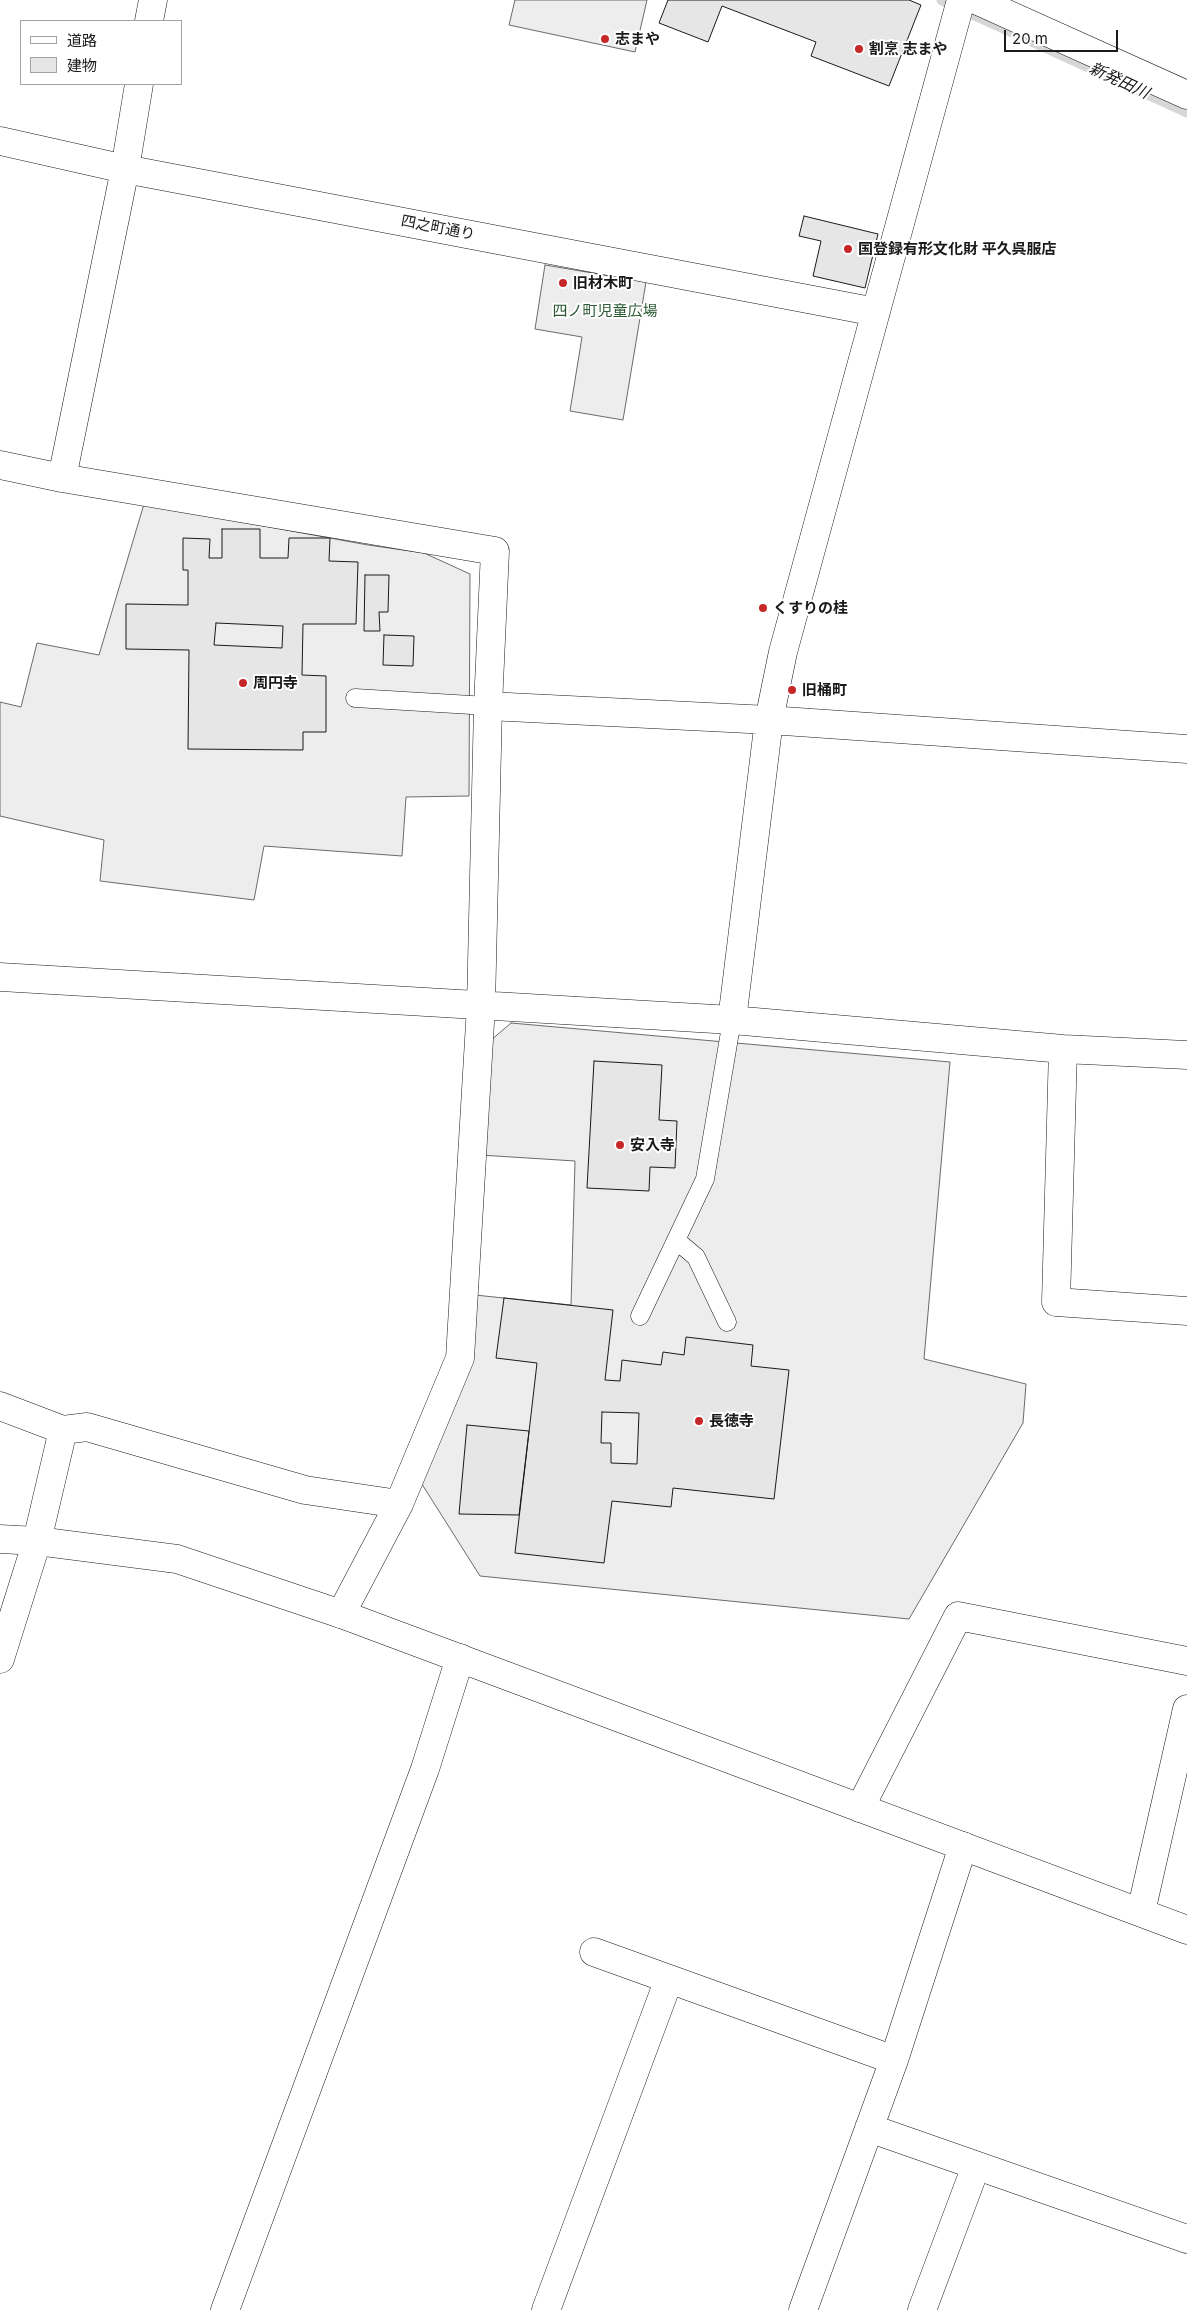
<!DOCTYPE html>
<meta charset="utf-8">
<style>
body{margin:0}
#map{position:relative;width:1187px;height:2310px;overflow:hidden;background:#fff;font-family:Inter,"Noto Sans JP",sans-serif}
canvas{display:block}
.legend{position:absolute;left:20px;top:20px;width:162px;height:65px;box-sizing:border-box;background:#fff;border:1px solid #a3a3a3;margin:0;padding:6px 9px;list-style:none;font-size:15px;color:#1a1a1a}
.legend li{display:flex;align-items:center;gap:10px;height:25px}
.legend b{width:25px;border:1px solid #a3a3a3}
.scale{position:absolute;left:1004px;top:30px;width:114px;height:22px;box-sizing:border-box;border:2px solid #1a1a1a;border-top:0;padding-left:6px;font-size:15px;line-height:18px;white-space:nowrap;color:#1a1a1a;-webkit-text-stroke:4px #fff;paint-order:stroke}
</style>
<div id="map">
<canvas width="1187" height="2310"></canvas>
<ul class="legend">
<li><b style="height:6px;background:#fff"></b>道路</li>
<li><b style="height:14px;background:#e6e6e6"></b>建物</li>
</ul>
<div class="scale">20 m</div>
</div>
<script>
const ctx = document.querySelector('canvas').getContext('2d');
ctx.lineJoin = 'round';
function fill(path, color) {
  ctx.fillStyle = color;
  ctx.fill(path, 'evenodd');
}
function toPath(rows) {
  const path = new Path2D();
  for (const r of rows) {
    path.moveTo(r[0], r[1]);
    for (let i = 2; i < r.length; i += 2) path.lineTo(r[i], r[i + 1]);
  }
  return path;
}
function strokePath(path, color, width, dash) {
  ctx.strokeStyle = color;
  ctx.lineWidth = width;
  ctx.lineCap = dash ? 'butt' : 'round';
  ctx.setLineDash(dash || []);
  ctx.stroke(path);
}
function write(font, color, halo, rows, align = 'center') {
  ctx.font = font + ' Inter,"Noto Sans JP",sans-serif';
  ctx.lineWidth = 4;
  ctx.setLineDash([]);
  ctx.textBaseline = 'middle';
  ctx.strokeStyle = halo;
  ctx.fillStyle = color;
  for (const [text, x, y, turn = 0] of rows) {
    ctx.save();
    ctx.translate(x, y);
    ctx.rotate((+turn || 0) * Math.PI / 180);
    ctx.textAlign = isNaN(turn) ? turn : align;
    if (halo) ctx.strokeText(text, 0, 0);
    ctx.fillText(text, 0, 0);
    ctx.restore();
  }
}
const built = toPath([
 [515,0,647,0,635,52,509,25,515,0],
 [545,265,646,282,623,420,570,411,582,337,535,329,545,265],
 [144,504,368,545,424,553,470,574,469,796,406,797,402,856,264,846,254,900,100,881,104,840,0,816,0,702,21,707,37,643,99,655,144,504],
 [511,1023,950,1062,924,1359,1026,1384,1023,1423,909,1619,480,1576,413,1470,475,1295,571,1305,575,1161,480,1155,490,1041,511,1023]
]);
fill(built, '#ededed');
strokePath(built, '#6a6a6a', 1);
strokePath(toPath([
 [942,0,1187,112]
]), '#d7d7d7', 11);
const building = toPath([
 [668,0,909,0,921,5,889,86,811,56,816,42,722,6,708,42,659,23,668,0],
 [804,216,878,234,865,288,813,276,821,241,799,236,804,216],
 [222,529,260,529,260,558,288,558,289,538,330,538,329,561,358,562,356,624,303,624,302,675,326,676,326,732,303,732,303,750,188,749,189,650,126,649,126,604,188,605,188,570,183,570,183,538,210,539,209,558,222,558,222,529],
 [216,623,283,626,282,648,214,645,216,623],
 [365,575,389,575,388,612,379,612,380,631,364,631,365,575],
 [384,635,414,636,413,666,383,665,384,635],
 [594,1061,662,1065,659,1120,677,1121,675,1168,650,1167,649,1191,587,1188,594,1061],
 [504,1298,613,1310,605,1380,620,1381,622,1360,661,1365,663,1352,684,1355,686,1337,753,1345,751,1366,789,1370,774,1499,673,1488,671,1507,612,1501,604,1563,515,1553,537,1363,496,1358,504,1298],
 [602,1412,639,1413,637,1464,611,1463,611,1443,601,1443,602,1412],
 [467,1425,529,1431,519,1515,459,1514,467,1425]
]);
fill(building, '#e6e6e6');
strokePath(building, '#1a1a1a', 1);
const lane = toPath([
 [355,698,488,706],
 [676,1240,696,1257,727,1322],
 [640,1316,705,1179,732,1020]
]);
const street = toPath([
 [976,0,1187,95],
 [149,21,153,0],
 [0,141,125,169,876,312],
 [0,465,62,478,495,551,488,706,481,1006,460,1358,399,1504,341,1614],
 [62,478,125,169,139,84],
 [488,706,769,720,1187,749],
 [0,977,732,1020,1063,1049,1187,1055],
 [732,1020,769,720,783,652,961,0],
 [1063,1049,1056,1302,1187,1311],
 [0,1406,63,1430,37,1541,0,1659],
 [63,1430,87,1427,305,1490,399,1504],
 [860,1808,958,1616,1187,1661],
 [1141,1912,1187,1709],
 [594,1952,894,2060],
 [869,2128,1187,2239],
 [225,2310,425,1769,460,1658],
 [546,2310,669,1979],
 [803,2310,894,2060,963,1846],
 [922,2310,976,2166]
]);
const secondary = toPath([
 [0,1539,37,1541,177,1559,341,1614,1187,1930]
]);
strokePath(lane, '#1a1a1a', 19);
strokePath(street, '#1a1a1a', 29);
strokePath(secondary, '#1a1a1a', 29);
strokePath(lane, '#fff', 18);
strokePath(street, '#fff', 28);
strokePath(secondary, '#fff', 28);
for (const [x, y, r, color] of [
 [605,39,5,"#c62828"],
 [859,49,5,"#c62828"],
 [848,249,5,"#c62828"],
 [563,283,5,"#c62828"],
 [763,608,5,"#c62828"],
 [243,683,5,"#c62828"],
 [792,690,5,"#c62828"],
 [620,1145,5,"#c62828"],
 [699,1421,5,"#c62828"]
]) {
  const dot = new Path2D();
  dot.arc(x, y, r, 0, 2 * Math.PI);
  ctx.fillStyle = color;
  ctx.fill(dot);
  strokePath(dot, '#fff', 2);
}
write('bold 15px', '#1a1a1a', '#fff', [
 ["志まや",615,39],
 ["割烹 志まや",869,49],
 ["国登録有形文化財 平久呉服店",858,249],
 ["旧材木町",573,283],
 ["くすりの桂",773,608],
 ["周円寺",253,683],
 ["旧桶町",802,690],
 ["安入寺",630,1145],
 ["長徳寺",709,1421]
], 'left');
write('15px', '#1a1a1a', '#fff', [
 ["四之町通り",438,228,11]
]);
write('15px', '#2b5a34', '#fff', [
 ["四ノ町児童広場",605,311]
]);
write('italic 16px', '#1a1a1a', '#fff', [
 ["新発田川",1119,81,25]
]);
</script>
